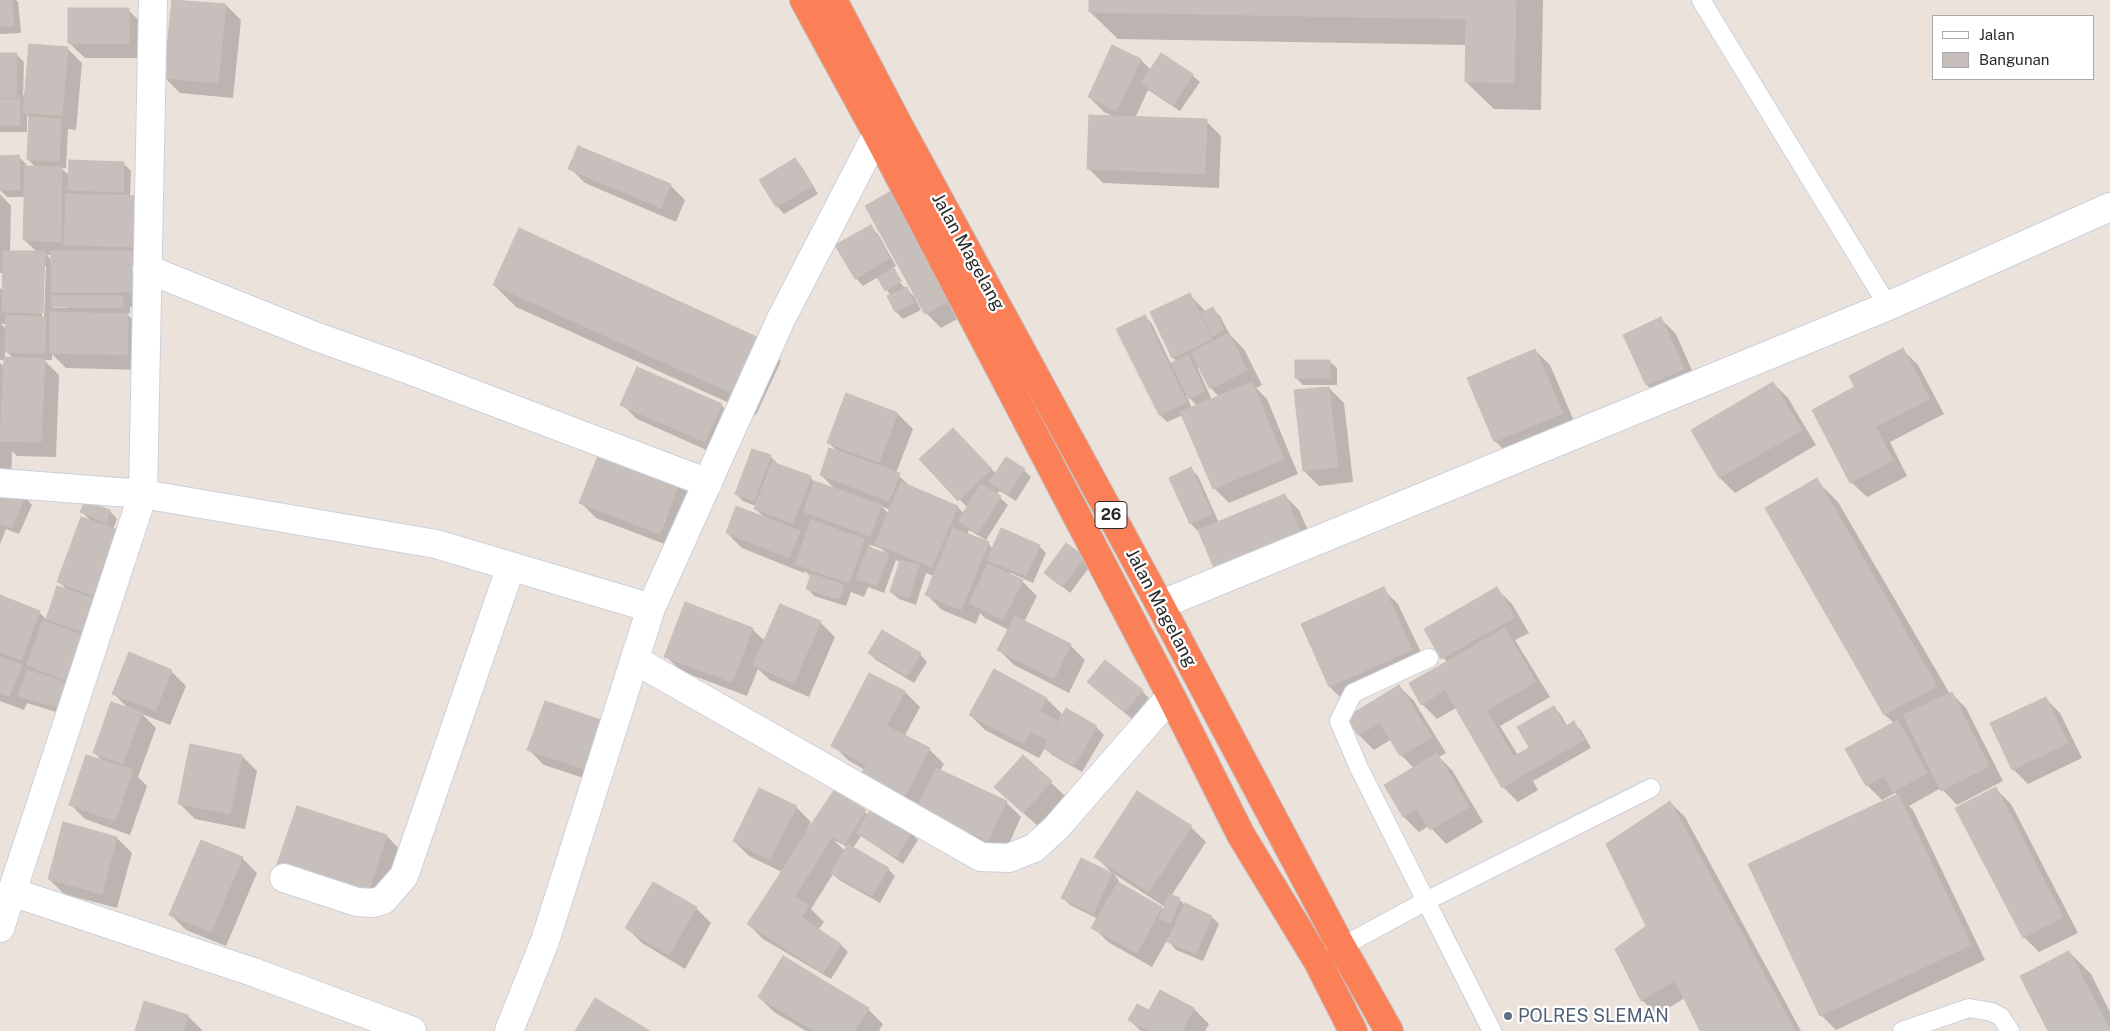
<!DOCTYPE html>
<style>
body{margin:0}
#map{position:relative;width:2110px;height:1031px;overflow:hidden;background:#ece2dc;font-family:"Public Sans",sans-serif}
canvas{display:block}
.legend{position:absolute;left:1932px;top:15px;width:162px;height:65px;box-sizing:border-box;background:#fff;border:1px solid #aaa;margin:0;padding:6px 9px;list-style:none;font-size:15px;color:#2a2a2a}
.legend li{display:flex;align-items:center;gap:10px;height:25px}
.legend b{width:25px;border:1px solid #aaa}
</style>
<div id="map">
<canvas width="2110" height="1031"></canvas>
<ul class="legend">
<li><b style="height:6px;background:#fff"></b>Jalan</li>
<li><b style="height:14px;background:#c7bfbc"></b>Bangunan</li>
</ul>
</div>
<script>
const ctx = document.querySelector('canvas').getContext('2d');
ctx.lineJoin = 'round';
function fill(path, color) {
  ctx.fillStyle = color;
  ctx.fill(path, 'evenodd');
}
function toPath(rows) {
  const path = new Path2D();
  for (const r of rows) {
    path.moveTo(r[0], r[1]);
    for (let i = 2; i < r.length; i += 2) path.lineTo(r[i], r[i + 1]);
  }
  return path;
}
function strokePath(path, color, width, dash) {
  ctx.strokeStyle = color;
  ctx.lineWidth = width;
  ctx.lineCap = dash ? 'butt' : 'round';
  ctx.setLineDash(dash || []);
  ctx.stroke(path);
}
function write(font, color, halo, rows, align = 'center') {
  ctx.font = font + ' "Public Sans",sans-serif';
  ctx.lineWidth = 4.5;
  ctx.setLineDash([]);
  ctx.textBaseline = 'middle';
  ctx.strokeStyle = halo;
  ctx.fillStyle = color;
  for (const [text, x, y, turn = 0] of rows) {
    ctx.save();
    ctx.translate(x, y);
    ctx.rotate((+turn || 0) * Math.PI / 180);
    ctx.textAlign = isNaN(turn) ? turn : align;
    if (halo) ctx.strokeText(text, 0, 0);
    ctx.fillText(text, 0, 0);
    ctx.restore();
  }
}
fill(toPath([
 [0,0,16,0,18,2,21,33,0,34],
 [173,0,226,5,241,20,233,98,180,93,165,78],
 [1090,0,1543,0,1541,110,1494,109,1466,82,1467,45,1118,39,1090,12],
 [128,10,144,25,144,58,85,58,69,43],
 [1113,47,1141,60,1151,70,1192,75,1200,82,1180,111,1148,90,1135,118,1206,121,1221,136,1219,188,1103,183,1088,168,1115,117,1104,112,1089,97],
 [67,48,82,63,76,130,68,129,66,168,61,168,70,176,124,164,131,171,130,197,155,307,130,307,130,313,126,313,142,330,142,370,66,368,52,354,52,360,44,360,59,375,56,457,17,456,12,451,11,483,0,483,0,363,4,367,5,360,0,360,0,288,4,291,4,273,0,273,0,194,11,206,10,252,37,252,24,240,25,197,7,197,0,190,0,156,18,156,26,164,26,167,36,168,28,159,30,118,27,115,27,132,0,132,0,55,17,55,24,62,23,95,26,95],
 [47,255,52,255,52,261],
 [43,266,46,266,44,319,42,319],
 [53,306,66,306,69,308,53,308],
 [1,324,7,324,7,330],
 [5,350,14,359,5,358],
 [795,160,802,167,818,194,784,214,777,206],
 [570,168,670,185,685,200,676,222,585,183],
 [867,206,968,313,941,328,926,313],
 [871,227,878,234,896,266,892,268,904,283,898,277,896,279,914,296,921,310,903,319,896,312,889,297,891,296,878,277,863,286,856,278],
 [494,285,759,339,781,361,756,415,516,307],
 [1190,295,1206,312,1213,309,1220,316,1230,335,1244,349,1262,385,1256,388,1267,399,1298,474,1229,503,1214,488,1183,415,1167,422,1160,415,1118,330,1145,316,1152,324,1171,364,1177,361,1173,358,1151,313],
 [1199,367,1211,388,1219,397,1212,400,1198,369],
 [1186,395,1187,395,1197,406,1192,408],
 [1661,319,1676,334,1698,384,1662,400,1647,385,1624,335],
 [1535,350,1550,365,1577,428,1510,456,1495,441],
 [1903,350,1918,365,1944,414,1890,442,1907,476,1867,497,1851,482,1814,410,1856,388],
 [1329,361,1337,368,1337,385,1303,385,1296,378],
 [1773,383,1788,398,1816,445,1735,493,1720,478,1692,431],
 [1329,388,1344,403,1353,482,1319,486,1304,471],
 [622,404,721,405,736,420,720,456,637,419],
 [898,414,913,429,896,473,912,488,958,507,964,514,968,508,921,459,968,444,996,474,1024,470,1031,477,1016,501,1000,491,996,494,1008,505,986,540,969,530,967,535,988,543,993,549,1039,546,1046,553,1033,583,1011,573,1010,575,1022,581,1037,596,1024,622,1070,645,1085,660,1069,693,1014,665,999,650,1009,630,985,618,980,613,976,624,942,610,927,595,934,576,926,573,916,605,899,599,891,592,900,562,896,560,884,593,868,587,864,597,851,592,846,606,814,596,807,588,811,577,805,571,804,573,742,548,727,533,765,518,755,509,756,506,743,501,736,494,770,456,778,464,777,466,810,477,815,482,836,490,821,475,839,453,829,443],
 [881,506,890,510,889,514],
 [868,544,882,549,888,555,874,550],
 [1191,469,1198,476,1219,523,1284,495,1299,510,1317,551,1198,531,1191,524,1170,478],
 [1816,480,1838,502,1950,694,1951,693,1966,708,2003,781,1957,805,1941,788,1909,806,1913,810,1985,960,1836,1030,1821,1015,1898,795,1895,793,1882,800,1867,785,1894,723,1885,715,1766,508],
 [680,482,695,497,675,548,596,518,581,503],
 [25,497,32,505,19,534,6,529,0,544,0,499],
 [86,502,110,511,117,519,113,529,117,531,66,715,27,703,24,710,0,701,0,597,39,612,47,620,58,588,68,591,59,582,92,522,82,512],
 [1067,545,1091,565,1070,593,1046,573],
 [1383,589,1398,604,1427,665,1345,702,1330,687,1302,625],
 [1497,589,1512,604,1529,633,1515,640,1550,697,1500,726,1518,755,1530,747,1519,728,1554,707,1561,715,1567,726,1573,723,1581,730,1591,748,1533,781,1538,790,1518,802,1503,787,1456,708,1437,719,1422,704,1447,663,1426,629],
 [820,622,835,637,809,697,770,680,758,669,747,696,681,671,666,656,752,629,765,641],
 [869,653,920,654,927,662,914,683,876,660],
 [171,671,186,686,170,725,142,714,156,728,138,777,147,786,130,835,85,819,70,804,103,762,95,753,129,709,113,693],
 [994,671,1047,699,1062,714,1058,722,1060,723,1067,710,1096,727,1104,735,1082,772,1052,755,1045,748,1039,758,985,730,970,715],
 [870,674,905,692,920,707,904,737,929,749,944,764,940,771,1006,802,1021,817,1004,855,933,823,865,770,848,760,833,745],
 [1089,682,1142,691,1149,698,1132,719],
 [1399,686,1414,701,1446,753,1439,757,1452,770,1483,822,1446,844,1429,826,1419,832,1404,817,1385,786,1414,768,1401,755,1392,739,1374,750,1359,735,1348,717],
 [2045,698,2060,713,2082,758,2028,784,2013,769],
 [545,702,602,784,544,765,529,750],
 [242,756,257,771,245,829,195,819,180,804],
 [1023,756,1066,797,1039,827,1011,802],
 [1996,789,2011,804,2078,933,2039,952,2024,937],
 [834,792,869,815,911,833,918,840,903,864,861,836,853,848,888,869,895,876,880,903,839,880,833,874,811,909,824,922,818,930,841,945,848,952,831,979,763,939,748,924,782,872,749,856,734,841,796,807,811,822,807,830,808,831],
 [834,840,847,847,845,851],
 [1670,802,1685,817,1801,1031,1701,1031,1685,998,1657,1015,1642,1000,1647,926],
 [297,807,387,836,402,852,382,911],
 [1191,827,1206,842,1171,896,1179,899,1184,904,1212,917,1219,924,1203,961,1176,950,1169,942,1172,935,1170,935,1152,967,1108,942,1093,927,1098,919,1070,905,1063,898,1112,873,1096,857],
 [1114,874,1165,907,1164,910,1118,884,1119,881],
 [117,838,132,853,117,908,64,894,49,879],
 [242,858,257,873,226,946,186,930,171,915],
 [696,908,711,923,685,969,642,943,627,928],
 [2069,952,2091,974,2110,1012,2110,1031,2050,1031],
 [1160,992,1194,1009,1209,1024,1205,1031,1141,1031,1129,1020,1149,1012],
 [759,997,868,1009,883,1024,879,1031,806,1031,774,1012],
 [145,1003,188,1016,203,1031,136,1031]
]), '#0003');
const building = toPath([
 [0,0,12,0,14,26,0,26,0,0],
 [172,0,226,4,218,83,164,78,172,0],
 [1089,0,1516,0,1514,83,1465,82,1466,19,1089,12,1089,0],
 [68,8,129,8,129,43,68,43,68,8],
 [29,44,68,47,62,115,23,113,29,44],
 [1112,45,1141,59,1116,111,1088,97,1112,45],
 [0,53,17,53,16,97,0,97,0,53],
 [1161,53,1193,74,1173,105,1141,83,1161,53],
 [0,99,20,99,20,125,0,125,0,99],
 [1089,115,1207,119,1205,174,1087,169,1089,115],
 [29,117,61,119,59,161,27,160,29,117],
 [578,146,671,184,661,208,568,169,578,146],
 [19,155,20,190,0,190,0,156,19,155],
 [795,158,812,186,776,207,759,180,795,158],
 [69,160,124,162,123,192,68,190,69,160],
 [25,166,62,167,61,242,23,240,25,166],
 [893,190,954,298,925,314,865,206,893,190],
 [66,194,139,196,137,247,64,245,66,194],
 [871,225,890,258,855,279,835,245,871,225],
 [519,228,759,338,734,394,493,285,519,228],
 [3,251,45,251,43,313,2,312,3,251],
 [51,251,140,251,140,292,51,292,51,251],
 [894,268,901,282,885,291,877,277,894,268],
 [907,287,914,303,895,312,887,296,907,287],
 [1190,293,1212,339,1172,358,1150,312,1190,293],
 [51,296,123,296,123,307,52,307,51,296],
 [1213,307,1224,330,1213,336,1201,313,1213,307],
 [50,312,128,314,127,355,50,353,50,312],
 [6,315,46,317,45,353,5,352,6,315],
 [1145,315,1167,362,1139,375,1116,329,1145,315],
 [1661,317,1684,369,1646,385,1623,335,1661,317],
 [1229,333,1247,370,1210,389,1191,353,1229,333],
 [1903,348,1930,399,1875,427,1849,376,1903,348],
 [1535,349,1563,413,1494,442,1467,378,1535,349],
 [1188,355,1205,391,1189,399,1171,363,1188,355],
 [4,357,45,359,41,442,0,441,4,357],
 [1295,360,1330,360,1330,378,1295,378,1295,360],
 [1167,362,1187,402,1159,415,1139,375,1167,362],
 [637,367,722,404,705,442,620,405,637,367],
 [1252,382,1284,459,1213,489,1180,412,1252,382],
 [1773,382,1802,430,1719,478,1691,430,1773,382],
 [1329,387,1338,467,1303,471,1294,390,1329,387],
 [1854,387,1893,460,1850,483,1812,410,1854,387],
 [846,393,898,413,879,462,827,443,846,393],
 [953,428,992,469,958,501,919,459,953,428],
 [829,448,900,473,889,501,820,475,829,448],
 [752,449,771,455,754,501,735,494,752,449],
 [600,451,652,470,632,523,579,503,600,451],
 [1006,457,1025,469,1008,494,989,482,1006,457],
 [772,462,811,476,793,523,754,509,772,462],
 [1191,467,1212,514,1190,524,1169,478,1191,467],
 [652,470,680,481,660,534,632,523,652,470],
 [1817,478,1937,686,1884,715,1765,508,1817,478],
 [814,481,882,505,870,536,804,512,814,481],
 [901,482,958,506,932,567,875,544,901,482],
 [981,484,1001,496,978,533,958,521,981,484],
 [1285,494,1302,536,1216,573,1198,530,1285,494],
 [0,496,25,496,12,528,0,523,0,496],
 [85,501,110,510,106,523,80,512,85,501],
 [736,506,800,531,789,558,726,533,736,506],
 [81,517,118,530,94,596,57,582,81,517],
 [811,520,864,539,849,583,795,564,811,520],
 [953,528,989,542,961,610,925,595,953,528],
 [1001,528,1040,545,1026,576,987,560,1001,528],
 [1066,543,1085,557,1062,587,1044,573,1066,543],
 [868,547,889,554,877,586,856,579,868,547],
 [900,560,919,565,909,598,890,592,900,560],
 [988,564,1023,580,1003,620,969,603,988,564],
 [811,574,844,585,839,599,806,589,811,574],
 [57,586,103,602,91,635,46,619,57,586],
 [1384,587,1412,650,1329,687,1301,624,1384,587],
 [1497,587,1515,617,1441,659,1424,629,1497,587],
 [0,595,40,611,21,660,0,652,0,595],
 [685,602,753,628,732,682,664,657,685,602],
 [780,604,821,621,794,683,753,665,780,604],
 [1015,616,1071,644,1054,679,997,650,1015,616],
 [43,621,87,637,71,682,27,665,43,621],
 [1505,628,1536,682,1510,697,1478,643,1505,628],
 [882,630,921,653,907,676,868,653,882,630],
 [1478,643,1510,697,1486,710,1455,657,1478,643],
 [129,652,172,670,155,711,112,694,129,652],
 [0,657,22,665,9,696,0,693,0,657],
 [1455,657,1524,774,1502,788,1445,690,1421,705,1409,683,1455,657],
 [1105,660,1143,690,1124,712,1087,682,1105,660],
 [994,669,1047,698,1040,712,1057,720,1047,740,1031,732,1024,744,969,715,994,669],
 [27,670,67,683,59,708,18,696,27,670],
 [869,673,905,691,866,765,831,746,869,673],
 [1399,685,1432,737,1400,756,1380,723,1358,735,1347,717,1399,685],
 [1952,692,1989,766,1941,791,1903,715,1952,692],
 [2046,697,2068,743,2012,770,1990,723,2046,697],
 [545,701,604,721,587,770,527,750,545,701],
 [111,702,142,712,123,764,93,753,111,702],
 [1554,706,1565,726,1529,747,1517,727,1554,706],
 [1066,708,1097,726,1074,766,1043,748,1066,708],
 [1898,720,1927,773,1893,792,1884,776,1866,786,1845,749,1898,720],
 [1574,721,1584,740,1524,774,1513,757,1574,721],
 [887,726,930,748,903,799,860,777,887,726],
 [190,744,242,755,230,814,178,804,190,744],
 [1437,753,1469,807,1430,830,1417,809,1403,817,1384,785,1437,753],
 [86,755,133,770,115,821,69,805,86,755],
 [1023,755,1052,781,1023,813,994,787,1023,755],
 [936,768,1007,801,988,841,917,808,936,768],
 [1996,787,2063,917,2023,938,1955,808,1996,787],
 [759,788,797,806,770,860,733,841,759,788],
 [834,790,866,810,844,844,812,823,834,790],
 [1137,791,1192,826,1149,892,1094,857,1137,791],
 [1898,794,1971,945,1820,1016,1748,864,1898,794],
 [1670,801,1795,1031,1700,1031,1675,980,1641,1001,1615,949,1646,926,1606,844,1670,801],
 [297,806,387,835,367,896,276,867,297,806],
 [872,807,912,832,896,857,856,833,872,807],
 [63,822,117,837,102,894,48,879,63,822],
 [812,823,832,837,795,896,774,883,812,823],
 [201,840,243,857,211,932,169,915,201,840],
 [848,844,889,868,872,896,830,873,848,844],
 [1081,858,1112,873,1093,914,1061,898,1081,858],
 [653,882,697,907,669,955,625,928,653,882],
 [1118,882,1162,907,1137,953,1091,928,1118,882],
 [774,883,809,906,783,947,747,924,774,883],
 [1169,894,1180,898,1171,923,1159,919,1169,894],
 [1185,903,1212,916,1196,954,1167,942,1185,903],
 [802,918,841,944,823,973,783,947,802,918],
 [2069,951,2110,1030,2110,1031,2048,1031,2020,976,2069,951],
 [783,956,869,1008,854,1031,814,1031,758,997,783,956],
 [1160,990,1194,1008,1182,1031,1149,1031,1128,1020,1137,1004,1149,1010,1160,990],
 [595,998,650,1031,575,1031,595,998],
 [144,1001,188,1015,183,1031,135,1031,144,1001]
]);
fill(building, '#c7bfbc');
strokePath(building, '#c7beb6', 1);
const lane = toPath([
 [1701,0,1888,306],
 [1429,658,1353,693,1339,721,1359,768,1426,901,1651,788],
 [1332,952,1426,901,1492,1031],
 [1902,1031,1969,1008,1992,1012,2001,1017,2010,1031]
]);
const street = toPath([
 [147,269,317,337,410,370,708,483],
 [0,483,143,494,436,544,651,608,781,319,877,134],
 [1160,605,1888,306,2110,207],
 [635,660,981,857,1009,858,1034,848,1056,828,1171,696],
 [284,878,357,902,373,903,383,900,404,876,511,566],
 [12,892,253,972,412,1031],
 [0,928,143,494,153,0],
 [509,1031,545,941,651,608]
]);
const highway = toPath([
 [804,0,877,134,1171,696,1241,835,1318,962,1353,1031],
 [833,0,898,124,1160,605,1341,946,1389,1031]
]);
strokePath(lane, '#cbd1dc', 20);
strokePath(street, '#cbd1dc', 30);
strokePath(highway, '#c3c3c3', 30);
strokePath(lane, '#fff', 18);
strokePath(street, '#fff', 28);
strokePath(highway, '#fb8058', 28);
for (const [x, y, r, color] of [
 [1508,1016,5,"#5c6f8a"]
]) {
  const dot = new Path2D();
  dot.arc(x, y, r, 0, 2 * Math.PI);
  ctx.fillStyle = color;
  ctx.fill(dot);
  strokePath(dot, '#fff', 2);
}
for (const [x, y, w] of [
 [1111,515,32]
]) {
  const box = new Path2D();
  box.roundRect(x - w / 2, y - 13.5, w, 27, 4);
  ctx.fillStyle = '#fff';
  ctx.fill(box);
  strokePath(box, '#2a2a2a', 1);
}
write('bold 16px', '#2a2a2a', null, [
 ["26",1111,515]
]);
write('18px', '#2a2a2a', '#fff', [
 ["Jalan Magelang",968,252,61],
 ["Jalan Magelang",1161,608,62]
]);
write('18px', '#4e5e75', '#fff', [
 ["POLRES SLEMAN",1518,1016]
], 'left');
</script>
